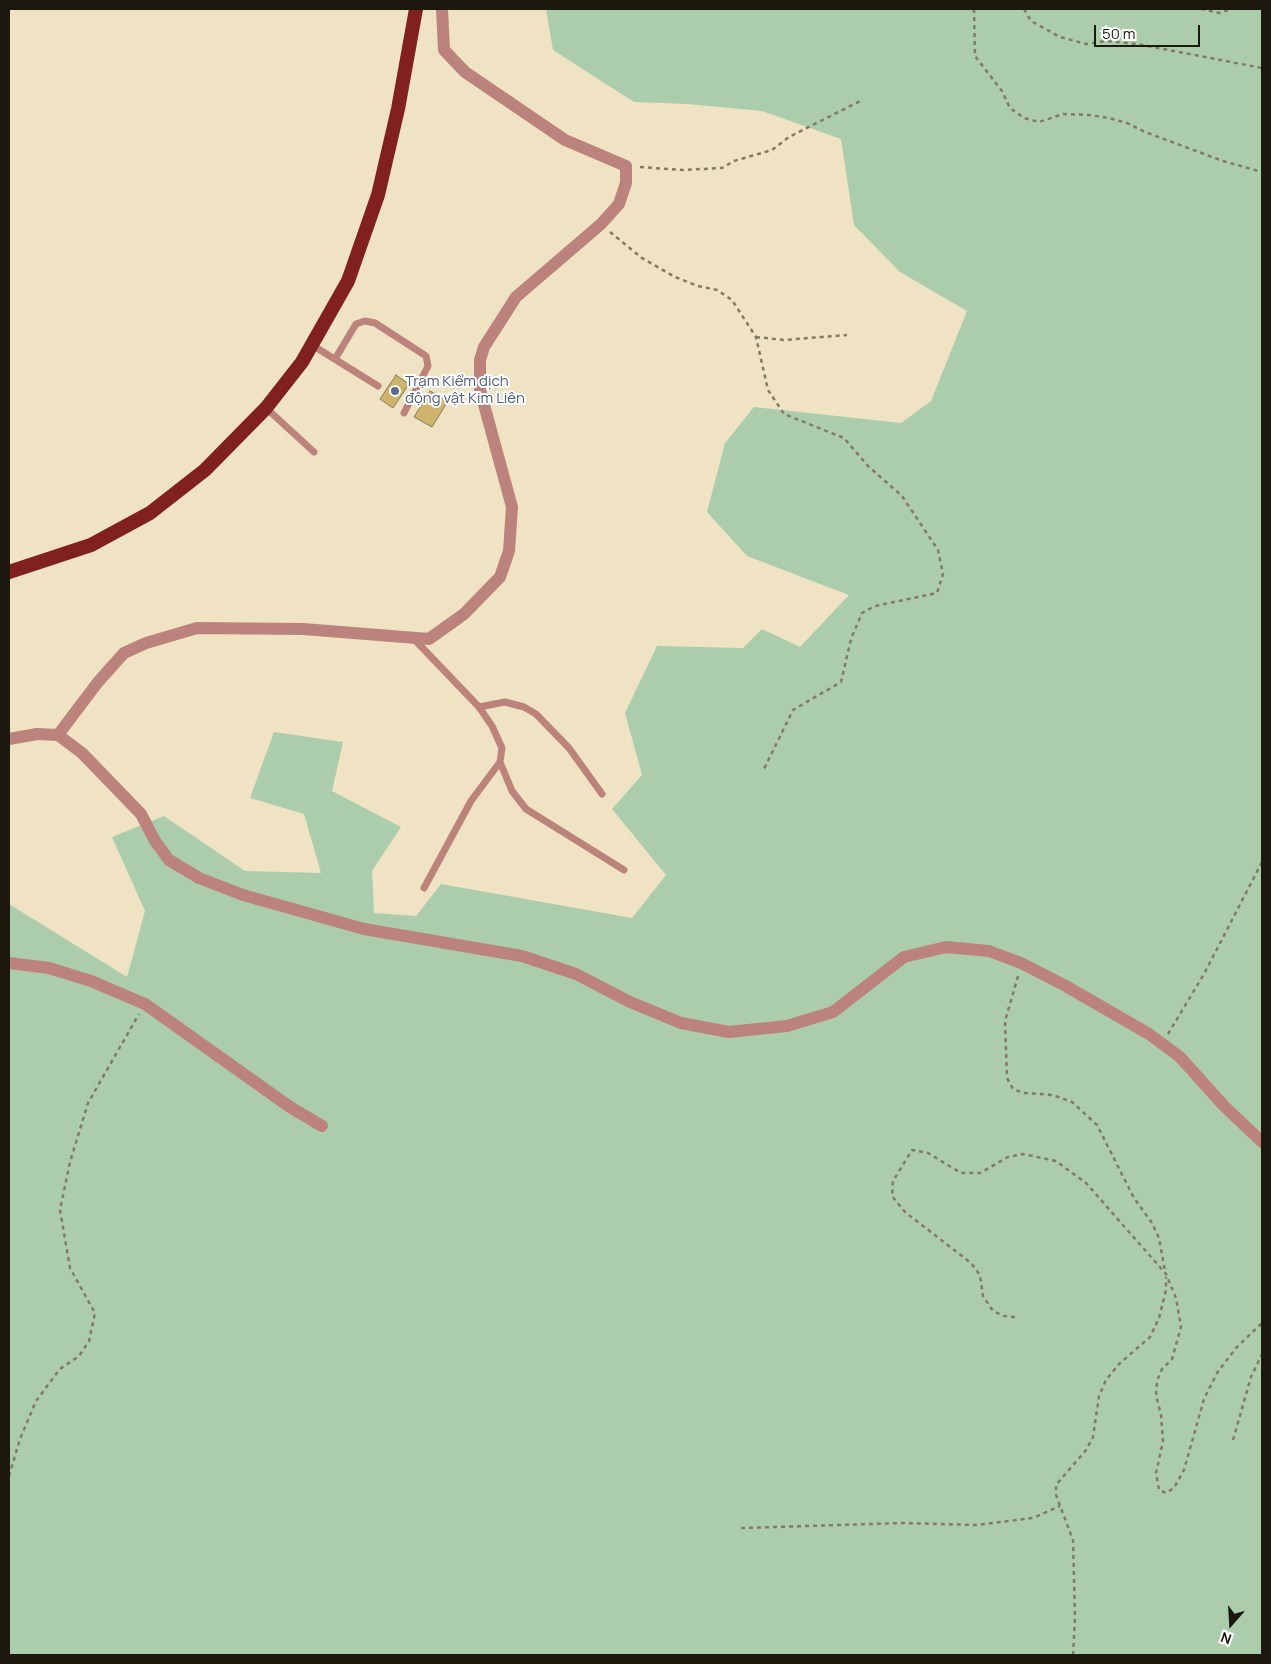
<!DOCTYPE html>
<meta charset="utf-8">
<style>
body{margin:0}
#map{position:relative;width:1271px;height:1664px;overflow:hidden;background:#efe3c4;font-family:Manrope,sans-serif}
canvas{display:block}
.frame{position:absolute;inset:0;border:10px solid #1c180d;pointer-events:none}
.north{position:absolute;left:1206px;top:1599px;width:50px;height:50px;-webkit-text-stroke:4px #fff;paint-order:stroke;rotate:199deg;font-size:14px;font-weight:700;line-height:20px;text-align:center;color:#1c180d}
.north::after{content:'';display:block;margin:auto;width:18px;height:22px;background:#1c180d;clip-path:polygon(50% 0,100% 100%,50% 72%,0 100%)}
.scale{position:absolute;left:1094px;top:25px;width:106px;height:22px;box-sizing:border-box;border:2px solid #1c180d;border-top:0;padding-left:6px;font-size:15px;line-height:18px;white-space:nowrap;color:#1c180d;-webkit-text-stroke:4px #fff;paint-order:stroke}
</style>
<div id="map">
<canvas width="1271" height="1664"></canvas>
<div class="frame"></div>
<div class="north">N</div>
<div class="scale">50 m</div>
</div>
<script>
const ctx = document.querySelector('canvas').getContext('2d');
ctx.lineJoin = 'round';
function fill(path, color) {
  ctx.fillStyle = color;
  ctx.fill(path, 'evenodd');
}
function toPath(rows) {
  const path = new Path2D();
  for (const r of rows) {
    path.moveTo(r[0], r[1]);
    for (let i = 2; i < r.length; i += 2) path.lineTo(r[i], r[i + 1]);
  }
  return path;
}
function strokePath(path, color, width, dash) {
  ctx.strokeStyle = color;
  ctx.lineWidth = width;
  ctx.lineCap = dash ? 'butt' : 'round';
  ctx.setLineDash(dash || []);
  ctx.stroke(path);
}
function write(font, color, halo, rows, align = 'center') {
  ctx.font = font + ' Manrope,sans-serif';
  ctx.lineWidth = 4;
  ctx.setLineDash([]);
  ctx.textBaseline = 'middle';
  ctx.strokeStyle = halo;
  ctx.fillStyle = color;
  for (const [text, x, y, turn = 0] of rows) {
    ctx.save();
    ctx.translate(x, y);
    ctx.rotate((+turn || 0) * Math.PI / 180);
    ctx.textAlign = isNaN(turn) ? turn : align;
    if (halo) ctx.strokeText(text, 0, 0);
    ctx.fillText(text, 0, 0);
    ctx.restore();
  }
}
fill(toPath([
 [546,9,1262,9,1262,1655,9,1655,9,904,127,977,145,911,112,837,164,816,245,871,321,873,304,814,250,798,274,732,343,742,332,791,401,827,372,871,374,913,416,916,441,884,632,918,666,875,612,809,642,775,625,713,657,646,743,648,762,629,800,647,849,595,747,556,707,512,725,443,754,407,901,423,931,401,967,311,900,272,854,225,841,139,762,111,687,104,634,102,553,50]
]), '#accdab');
const building = toPath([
 [396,375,409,384,393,408,380,399,396,375],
 [430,391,448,401,432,427,414,417,430,391]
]);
fill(building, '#ceb36a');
strokePath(building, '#857a5e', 1);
strokePath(toPath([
 [974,9,975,56,1002,91,1010,108,1024,118,1039,122,1063,114,1089,115,1109,118,1127,123,1145,132,1223,161,1262,172],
 [1024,9,1031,21,1060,37,1086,44,1106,41,1137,44,1262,68],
 [1201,9,1220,13,1230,9],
 [640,167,682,170,722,168,734,161,772,150,789,137,862,100],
 [610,232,642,258,675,277,698,286,717,290,732,300,756,337,768,390,784,414,844,438,868,466,902,496,938,550,943,574,937,593,875,606,862,613,851,639,841,682,793,710,763,771],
 [756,337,784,340,847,335],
 [1018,976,1005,1021,1007,1078,1013,1089,1024,1093,1053,1095,1072,1102,1097,1125,1134,1198,1152,1223,1159,1238,1165,1271],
 [1168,1034,1204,974,1262,862],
 [1015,1317,1004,1316,993,1311,983,1296,980,1275,971,1263,905,1212,892,1196,893,1181,912,1150,928,1153,961,1173,980,1173,1008,1157,1023,1154,1056,1161,1086,1183,1166,1274,1176,1298,1181,1327,1172,1359,1162,1369,1157,1381,1156,1395,1161,1415,1163,1441,1156,1473,1159,1490,1166,1493,1174,1488,1184,1470,1204,1399,1217,1373,1236,1348,1262,1323],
 [1233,1440,1251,1377,1262,1354],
 [9,1476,20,1439,36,1401,60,1369,79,1356,89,1341,95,1313,70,1268,60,1210,70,1162,88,1103,139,1014],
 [741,1528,903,1523,977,1525,1033,1518,1060,1506],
 [1073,1655,1075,1617,1073,1540,1056,1495,1056,1485,1086,1450,1093,1437,1099,1396,1106,1380,1119,1364,1150,1337,1159,1318,1166,1290,1166,1277]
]), '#827a65', 2.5, [4, 4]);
strokePath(toPath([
 [312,345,378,386],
 [335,359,356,324,365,321,375,323,426,356,428,366,404,413],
 [266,408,314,452],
 [413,638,479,707,492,726,502,748,500,762,471,801,424,888],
 [479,707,505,702,524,707,536,714,569,748,602,794],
 [500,762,512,791,526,809,624,870]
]), '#bc837d', 7);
strokePath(toPath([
 [58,735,98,682,124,653,146,643,197,628,303,629,429,639,464,614,500,577,509,551,512,507,480,390,480,360,484,347,516,297,601,224,619,204,626,183,626,166,565,140,465,72,444,50,442,9],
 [9,739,37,734,58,735,82,753,141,814,155,841,169,860,199,878,243,895,364,929,522,956,576,974,630,1002,681,1023,729,1032,787,1026,833,1012,904,957,946,947,989,951,1021,963,1064,985,1149,1034,1180,1057,1224,1106,1262,1142],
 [9,963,49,968,91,981,145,1004,290,1107,322,1126]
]), '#bc837d', 12);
strokePath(toPath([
 [9,572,91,545,150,513,205,470,266,408,302,362,348,281,378,195,398,109,416,9]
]), '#80201f', 14);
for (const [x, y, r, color] of [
 [395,391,5,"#5c6f8a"]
]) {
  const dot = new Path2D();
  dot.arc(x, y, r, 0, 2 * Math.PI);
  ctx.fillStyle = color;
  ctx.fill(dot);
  strokePath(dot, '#fff', 2);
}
write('15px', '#4e5e75', '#fff', [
 ["Trạm Kiểm dịch",405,382],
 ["động vật Kim Liên",405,399]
], 'left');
</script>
